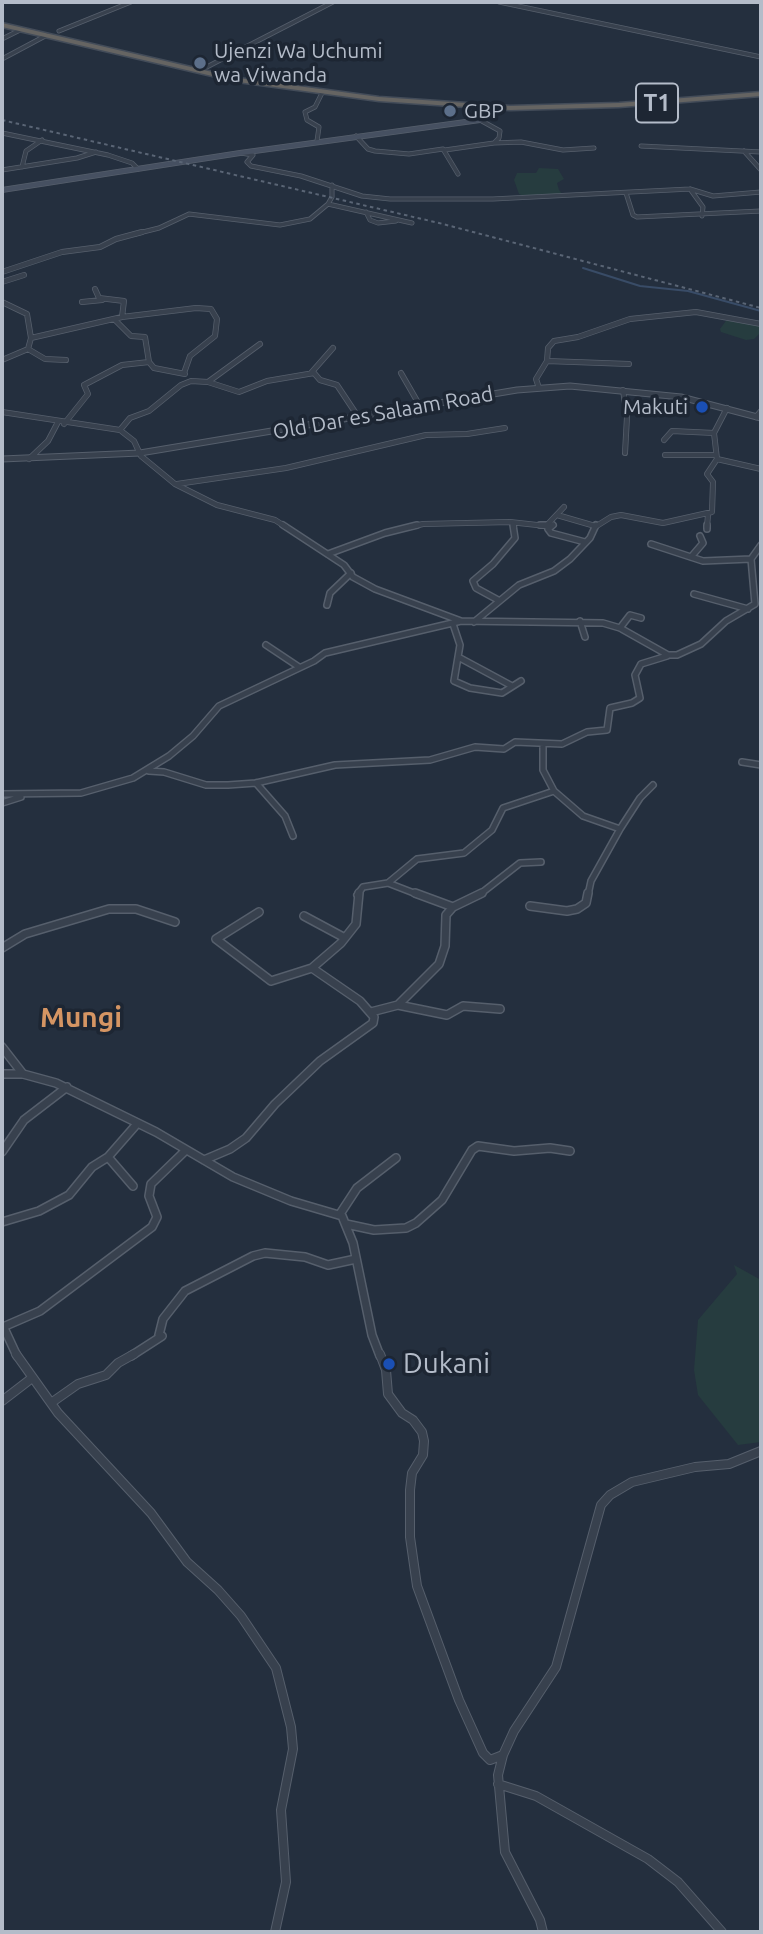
<!DOCTYPE html>
<style>
body{margin:0}
#map{position:relative;width:763px;height:1934px;overflow:hidden;background:#242f3e;font-family:Ubuntu,sans-serif}
canvas{display:block}
.frame{position:absolute;inset:0;border:4px solid #b4bcc9;pointer-events:none}
</style>
<div id="map">
<canvas width="763" height="1934"></canvas>
<div class="frame"></div>
</div>
<script>
const ctx = document.querySelector('canvas').getContext('2d');
ctx.lineJoin = 'round';
function fill(path, color) {
  ctx.fillStyle = color;
  ctx.fill(path, 'evenodd');
}
function toPath(rows) {
  const path = new Path2D();
  for (const r of rows) {
    path.moveTo(r[0], r[1]);
    for (let i = 2; i < r.length; i += 2) path.lineTo(r[i], r[i + 1]);
  }
  return path;
}
function strokePath(path, color, width, dash) {
  ctx.strokeStyle = color;
  ctx.lineWidth = width;
  ctx.lineCap = dash ? 'butt' : 'round';
  ctx.setLineDash(dash || []);
  ctx.stroke(path);
}
function write(font, color, halo, rows, align = 'center') {
  ctx.font = font + ' Ubuntu,sans-serif';
  ctx.lineWidth = 7;
  ctx.setLineDash([]);
  ctx.textBaseline = 'middle';
  ctx.strokeStyle = halo;
  ctx.fillStyle = color;
  for (const [text, x, y, turn = 0] of rows) {
    ctx.save();
    ctx.translate(x, y);
    ctx.rotate((+turn || 0) * Math.PI / 180);
    ctx.textAlign = isNaN(turn) ? turn : align;
    if (halo) ctx.strokeText(text, 0, 0);
    ctx.fillText(text, 0, 0);
    ctx.restore();
  }
}
fill(toPath([
 [539,168,558,169,564,179,557,183,559,190,564,196,526,197,519,194,514,180,517,173,536,173],
 [728,318,761,325,759,334,754,339,746,340,721,332,720,329],
 [734,1265,761,1280,761,1442,738,1445,698,1395,694,1370,698,1320,737,1274]
]), '#263c3f');
strokePath(toPath([
 [583,268,640,286,688,291,761,311]
]), '#394c67', 2);
const minorFar4 = toPath([
 [499,2,761,57],
 [59,31,131,2],
 [2,39,20,30],
 [2,59,47,35],
 [199,71,333,2],
 [2,133,108,155,132,163,138,169],
 [356,136,368,149,375,151,409,154,443,149,458,174],
 [317,141,319,127,307,120,305,112,315,107,322,93],
 [494,143,521,142,563,150,594,148],
 [641,146,761,152],
 [445,150,494,143,499,138,500,131,480,120],
 [744,151,761,170],
 [241,153,253,155,247,162,251,166,301,176,362,196,390,199,493,199,690,189,713,196,761,192],
 [22,167,26,151,42,140],
 [2,170,77,158,96,152],
 [690,189,703,207,702,216],
 [626,193,633,215,637,217,761,211],
 [328,204,412,223],
 [366,212,370,220,378,223,396,221],
 [135,234,159,228,189,214,280,225,310,219,328,204,332,197,332,185]
]);
const minorFar3 = toPath([
 [2,272,62,252,100,247,116,239,142,232],
 [2,282,24,275],
 [95,289,99,298,124,301,122,317],
 [2,302,27,314,31,338],
 [82,302,102,300],
 [114,319,131,336,145,337,149,362,154,368,185,374],
 [28,349,45,359,66,360],
 [2,360,28,349,31,338,122,317,196,308,211,309,217,319,215,336,190,356,184,373],
 [547,361,629,364],
 [311,373,333,348],
 [401,373,420,406],
 [208,382,239,392,267,381,314,373,320,380,337,385,359,418],
 [539,388,536,379,547,361,548,348,554,341,578,337,630,319,696,312,761,324],
 [623,390,627,417,625,453],
 [2,412,120,430,134,441,141,456,175,484,217,505,275,520,286,527],
 [756,417,761,411],
 [64,424,88,394,84,385,122,365,149,362],
 [120,430,130,418,149,411,181,385,191,381,208,382,260,344],
 [664,440,672,431,714,433],
 [665,455,716,455],
 [29,459,48,441,58,422],
 [717,459,761,469],
 [177,484,286,468,426,435,467,434,505,428],
 [557,515,595,526],
 [513,523,514,527],
 [410,527,423,524,510,522,546,526,564,507],
 [550,527,553,525],
 [595,527,611,517,621,515,663,523,712,512,713,482,707,474,717,459,714,433,727,408],
 [707,527,708,515]
]);
const minorFar2 = toPath([
 [283,525,344,565,353,577,375,589,461,621,603,623,620,628,668,655,677,655,701,644,726,621,755,604,751,559,761,545],
 [540,525,547,525],
 [553,525,548,529,551,533,585,542],
 [707,529,707,525],
 [651,544,703,561,751,559],
 [328,554,385,533,417,525],
 [691,557,703,543,700,536],
 [694,594,748,609],
 [498,600,476,588,473,581,493,564,515,538,513,525],
 [327,605,330,593,351,573],
 [580,621,585,637],
 [474,622,519,585,554,571,570,559,590,538,596,525],
 [453,624,460,645,454,681,470,688,502,693,521,681],
 [620,628,630,615,641,618],
 [266,645,299,667],
 [460,658,512,686],
 [543,744,543,770,554,791,583,816,620,829,591,881,588,895],
 [742,762,761,765],
 [149,771,164,772,206,785,228,785,256,783,335,765,430,760,475,747,504,749,515,742,562,744,587,732,607,730,610,708,632,703,640,698,635,675,641,664,667,656],
 [256,783,285,816,293,836],
 [2,794,81,793,133,778,169,756,193,736,219,706,314,661,325,653,461,621],
 [2,803,21,797],
 [620,829,640,798,653,785],
 [388,883,417,859,464,853,492,830,503,808,554,791],
 [357,895,363,887,388,883,419,895],
 [479,895,520,863,541,862]
]);
const minorFar1 = toPath([
 [415,893,453,907,482,893],
 [530,906,567,911,577,909,586,903,588,893],
 [259,912,216,939,271,981,312,968,341,943,356,924,359,893],
 [304,916,345,938],
 [2,948,25,934,109,909,136,909,175,922],
 [398,1005,439,964,445,946,446,915,453,907],
 [371,1012,398,1005,447,1015,463,1006,500,1009],
 [2,1047,23,1074],
 [2,1074,23,1074,56,1083,156,1132,233,1177,291,1201,342,1216,353,1243,372,1335,380,1356],
 [2,1152,24,1120,67,1087],
 [108,1157,133,1186],
 [204,1160,230,1149,246,1138,275,1104,320,1061,373,1023,374,1017,360,1001,312,968],
 [340,1214,357,1188,396,1158],
 [2,1222,39,1211,69,1195,92,1167,108,1157,136,1125],
 [346,1224,374,1230,406,1228,416,1223,442,1200,472,1150,478,1146,514,1151,550,1148,570,1151],
 [3,1327,40,1311,152,1227,157,1217,149,1196,151,1184,185,1151],
 [4,1328,17,1356],
 [131,1356,162,1336,159,1335,163,1319,185,1291,253,1256,265,1253,305,1257,328,1265,356,1259]
]);
const minor = toPath([
 [16,1354,58,1413,151,1513,187,1562,218,1590,241,1616,276,1668,291,1727,293,1749,281,1810,286,1882,275,1932],
 [380,1354,386,1370,388,1394,402,1413,413,1420,422,1432,424,1441,423,1455,412,1473,410,1490,410,1537,417,1586,459,1700,483,1753,490,1760,503,1755],
 [2,1401,32,1378],
 [51,1403,78,1384,106,1375,118,1363,134,1354],
 [498,1784,536,1796,648,1859,678,1882,722,1932],
 [543,1932,540,1920,505,1852,498,1775,503,1755,514,1731,556,1667,601,1505,610,1495,632,1482,695,1467,729,1464,761,1451]
]);
const tertiary = toPath([
 [2,459,140,453,517,390,570,386,681,397,761,418]
]);
const secondary = toPath([
 [2,190,240,153,480,120,488,117,498,106]
]);
const trunk = toPath([
 [2,23,238,78,379,97,510,106,619,103,761,92,761,96,619,107,510,110,379,101,238,82,2,27,2,23]
]);
strokePath(minorFar4, '#565f6c', 5);
strokePath(minorFar3, '#565f6c', 6);
strokePath(minorFar2, '#565f6c', 8);
strokePath(minorFar1, '#565f6c', 10);
strokePath(minor, '#565f6c', 10);
strokePath(tertiary, '#565f6c', 7);
strokePath(secondary, '#565f6c', 6);
strokePath(trunk, '#434c59', 3);
strokePath(minorFar4, '#38414e', 3.5);
strokePath(minorFar3, '#38414e', 4.5);
strokePath(minorFar2, '#38414e', 5);
strokePath(minorFar1, '#38414e', 7);
strokePath(minor, '#38414e', 8);
strokePath(tertiary, '#38414e', 5);
strokePath(secondary, '#465061', 4.5);
fill(trunk, '#656462');
strokePath(toPath([
 [2,120,439,223,761,308]
]), '#5a6575', 2, [3.5, 3.5]);
for (const [x, y, r, color] of [
 [200,63,7,"#5c6f8a"],
 [450,111,7,"#5c6f8a"],
 [702,407,7,"#1a4fb4"],
 [389,1364,7,"#1a4fb4"]
]) {
  const dot = new Path2D();
  dot.arc(x, y, r, 0, 2 * Math.PI);
  ctx.fillStyle = color;
  ctx.fill(dot);
  strokePath(dot, '#1d2633', 2.5);
}
write('21px', '#b4bcc9', '#1d2633', [
 ["Ujenzi Wa Uchumi",214,51],
 ["wa Viwanda",214,75],
 ["GBP",464,111],
 ["Makuti",688,407,"right"]
], 'left');
write('21px', '#b4bcc9', '#1d2633', [
 ["Old Dar es Salaam Road",383,413,-10]
]);
for (const [x, y, w] of [
 [657,103,42]
]) {
  const box = new Path2D();
  box.roundRect(x - w / 2, y - 19.5, w, 39, 5);
  ctx.fillStyle = '#1d2633';
  ctx.fill(box);
  strokePath(box, '#b4bcc9', 2);
}
write('bold 23px', '#b4bcc9', null, [
 ["T1",657,103]
]);
write('bold 28px', '#d59563', '#1d2633', [
 ["Mungi",81,1018]
]);
write('28px', '#b4bcc9', '#1d2633', [
 ["Dukani",403,1364]
], 'left');
</script>
